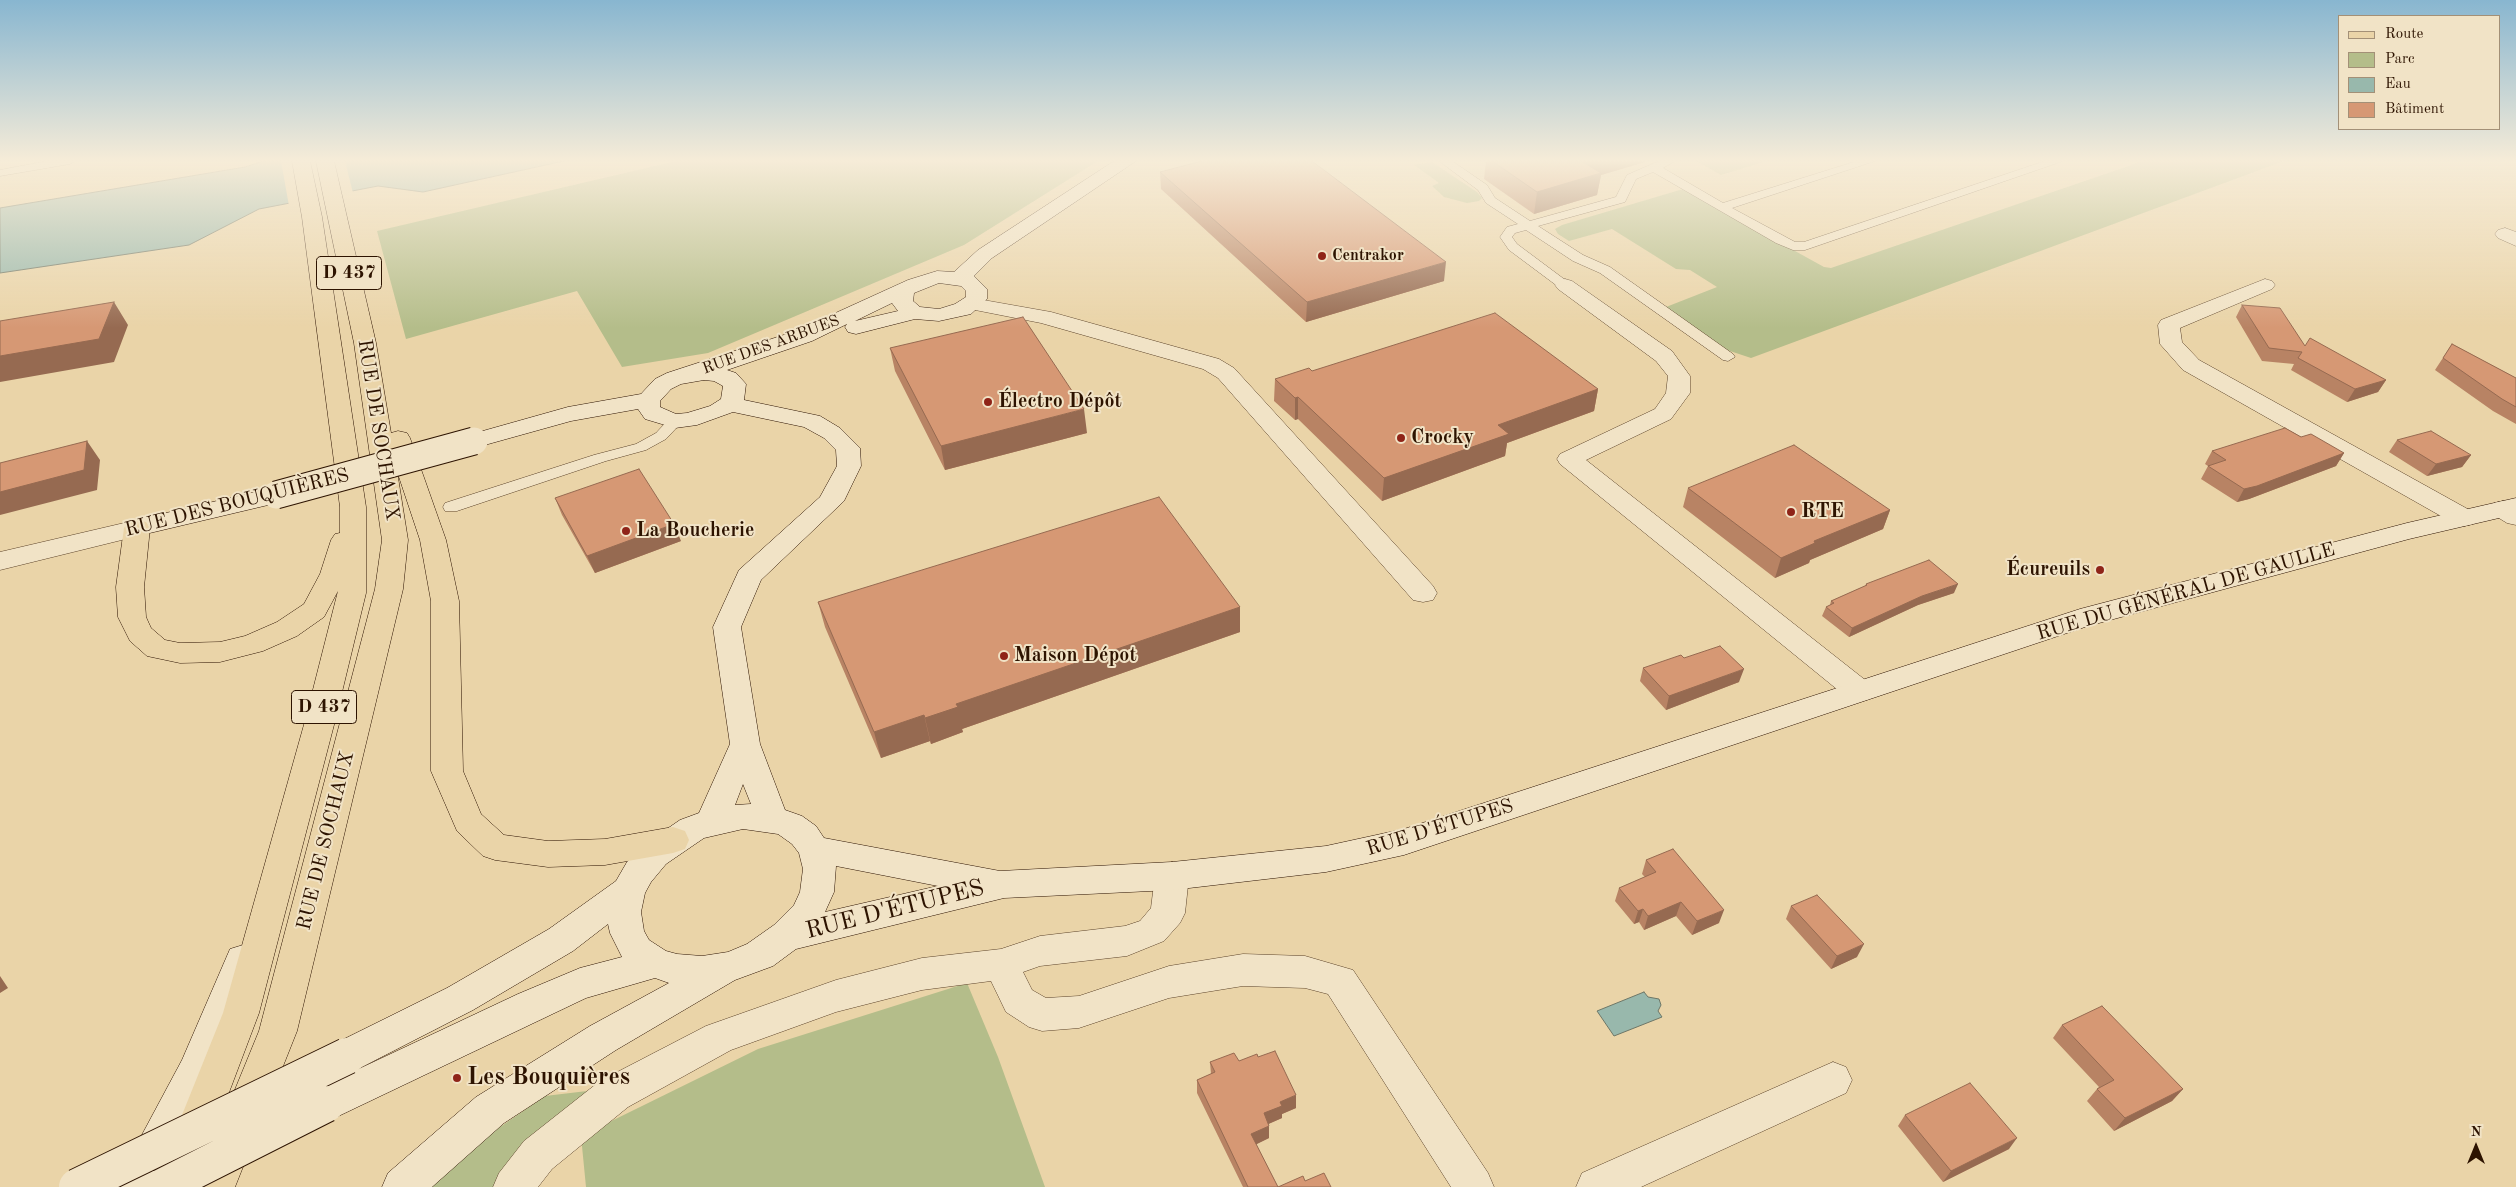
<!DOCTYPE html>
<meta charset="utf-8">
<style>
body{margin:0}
#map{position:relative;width:2516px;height:1187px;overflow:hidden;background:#ead4a8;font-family:"Old Standard TT",serif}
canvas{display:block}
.legend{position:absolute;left:2338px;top:15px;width:162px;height:115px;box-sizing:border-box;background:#f1e3c6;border:1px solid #a39077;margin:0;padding:6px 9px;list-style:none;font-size:15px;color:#2d1300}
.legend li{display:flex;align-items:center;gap:10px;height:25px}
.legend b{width:25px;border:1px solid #a39077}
.north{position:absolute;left:2451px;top:1122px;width:50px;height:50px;-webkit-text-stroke:4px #f1e3c6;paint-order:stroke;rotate:0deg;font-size:14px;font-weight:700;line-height:20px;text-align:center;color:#2d1300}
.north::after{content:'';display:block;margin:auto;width:18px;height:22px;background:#2d1300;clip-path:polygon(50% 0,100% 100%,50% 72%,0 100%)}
</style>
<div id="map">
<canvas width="2516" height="1187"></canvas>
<ul class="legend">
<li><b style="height:6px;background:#ead4a8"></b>Route</li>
<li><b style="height:14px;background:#b4bd8a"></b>Parc</li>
<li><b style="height:14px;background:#98b8ac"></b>Eau</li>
<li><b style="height:14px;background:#d69874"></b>Bâtiment</li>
</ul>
<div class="north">N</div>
</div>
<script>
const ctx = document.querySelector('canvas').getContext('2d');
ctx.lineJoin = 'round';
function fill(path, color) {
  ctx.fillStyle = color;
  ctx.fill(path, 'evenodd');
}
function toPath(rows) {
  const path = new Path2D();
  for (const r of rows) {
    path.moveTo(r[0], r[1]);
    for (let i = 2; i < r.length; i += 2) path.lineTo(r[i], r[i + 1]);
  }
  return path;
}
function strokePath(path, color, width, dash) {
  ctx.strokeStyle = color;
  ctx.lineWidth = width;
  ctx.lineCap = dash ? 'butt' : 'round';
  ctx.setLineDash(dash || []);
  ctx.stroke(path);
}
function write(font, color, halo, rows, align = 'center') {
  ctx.font = font + ' "Old Standard TT",serif';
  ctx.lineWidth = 4;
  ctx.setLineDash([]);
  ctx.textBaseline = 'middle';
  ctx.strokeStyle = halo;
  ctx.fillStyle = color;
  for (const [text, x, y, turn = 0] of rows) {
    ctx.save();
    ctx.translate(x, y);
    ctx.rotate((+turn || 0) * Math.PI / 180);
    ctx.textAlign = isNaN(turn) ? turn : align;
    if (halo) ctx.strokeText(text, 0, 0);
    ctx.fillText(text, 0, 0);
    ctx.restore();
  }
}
fill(toPath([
 [676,161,1098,161,964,245,708,353,622,367,577,291,406,339,377,231],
 [1696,161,1767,161,1721,175],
 [2143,161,2284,161,1751,358,1721,348,1666,307,1717,287,1690,270,1676,269,1612,229,1569,241,1558,234,1555,229,1562,225,1683,189,1824,267,1831,268],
 [1432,162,1477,192,1482,198,1479,201,1467,203,1444,197,1432,186,1439,183,1414,165],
 [967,983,998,1057,1045,1187,586,1187,581,1136,758,1049],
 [604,1089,497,1187,425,1187,468,1149,545,1096]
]), '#b4bd8a');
const water = toPath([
 [264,161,564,161,423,192,378,186,259,209,189,245,0,273,0,208,245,167,264,161],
 [1644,992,1648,997,1659,999,1661,1005,1658,1011,1662,1017,1614,1036,1597,1011,1644,992]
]);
fill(water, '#98b8ac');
strokePath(water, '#6d7667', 1);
fill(toPath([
 [281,161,345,161,353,193,289,206]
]), '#ead4a8');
const lane = toPath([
 [47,161,75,161,70,164,0,176,0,170,47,161],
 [1439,161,1452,161,1487,185,1495,198,1530,221,1616,197,1627,175,1659,161,1675,161,1663,168,1723,203,1857,161,1875,161,1732,208,1795,242,1804,242,2045,161,2063,161,1805,250,1793,250,1776,243,1653,172,1636,179,1625,202,1538,226,1583,255,1610,267,1733,354,1735,357,1728,361,1723,360,1600,273,1573,261,1526,230,1515,233,1512,237,1517,244,1572,285,1565,289,1560,288,1509,250,1500,237,1507,227,1518,224,1486,203,1478,190,1439,161],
 [675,416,683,421,680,424,666,439,646,450,606,461,457,511,445,511,443,507,445,503,594,455,636,444,656,433,670,418,675,416]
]);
const street = toPath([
 [2505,228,2516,232,2516,246,2498,238,2495,234,2498,230,2505,228],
 [1565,279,1572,281,1672,351,1690,376,1690,393,1671,419,1586,460,1869,683,1874,691,1869,699,1859,702,1849,699,1560,464,1557,459,1560,454,1655,409,1666,393,1668,376,1656,361,1558,289,1555,285,1558,281,1565,279],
 [2265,279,2272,281,2275,285,2272,289,2180,328,2182,342,2199,360,2473,512,2477,518,2473,524,2464,526,2455,524,2183,370,2160,344,2158,325,2161,320,2265,279],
 [972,298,1051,312,1219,359,1234,368,1433,586,1437,593,1433,600,1423,602,1413,600,1218,378,1203,369,1041,323,965,308,961,304,965,300,972,298],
 [2503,501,2516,506,2516,525,2507,523,2494,515,2490,509,2494,503,2503,501],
 [137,520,146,522,150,528,146,534,0,570,0,552,137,520],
 [1172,862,1184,866,1189,876,1185,913,1180,923,1164,941,1127,956,1040,966,1023,972,1032,990,1046,998,1079,996,1169,966,1243,954,1305,956,1353,970,1488,1173,1494,1187,1451,1187,1328,994,1305,988,1243,986,1169,998,1079,1028,1042,1031,1029,1027,1006,1012,991,981,922,990,836,1012,731,1050,628,1107,552,1169,538,1187,493,1187,499,1173,524,1141,600,1081,706,1026,836,980,922,958,1001,949,1040,936,1125,926,1140,921,1151,908,1155,876,1160,866,1172,862],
 [1833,1062,1846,1067,1852,1080,1846,1093,1641,1187,1576,1187,1582,1173,1833,1062]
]);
const secondary = toPath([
 [1114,161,1136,161,992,258,974,276,987,289,987,299,971,314,939,321,915,319,856,334,848,332,845,327,847,324,812,341,727,370,736,373,746,384,744,400,820,416,840,428,860,448,861,466,844,501,761,580,741,627,760,744,785,810,802,816,816,826,824,838,1000,871,1172,862,1326,846,1404,829,2080,609,2407,523,2516,498,2516,514,2409,539,2088,626,1404,855,1326,872,1172,890,1004,898,796,949,773,966,735,980,616,1050,504,1123,432,1187,382,1187,388,1173,476,1097,590,1026,669,983,655,978,586,998,326,1122,312,1117,307,1104,312,1091,518,994,580,968,622,957,610,933,608,924,573,951,473,1010,360,1068,347,1073,334,1068,328,1056,334,1044,447,988,549,929,616,881,627,862,642,846,680,820,699,813,730,744,713,627,739,570,820,497,837,466,836,450,824,438,804,427,733,412,697,425,675,428,645,419,638,409,571,421,474,448,465,446,462,441,465,436,568,407,641,394,655,379,667,373,796,331,908,280,937,271,954,272,978,250,1114,161],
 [939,283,961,286,966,291,966,297,955,304,939,309,920,307,913,301,914,293,939,283],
 [892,303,898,311,855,321,892,303],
 [704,380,714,381,723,386,721,399,710,406,687,413,676,414,660,407,660,401,671,389,681,384,704,380],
 [743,784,751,804,735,805,743,784],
 [743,829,778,834,792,844,799,853,803,869,800,892,794,905,774,925,747,944,728,952,702,956,677,954,666,951,649,940,644,931,641,912,645,893,651,882,666,864,704,838,743,829],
 [836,866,938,886,825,912,834,892,836,866],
 [276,487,285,489,289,495,285,501,137,536,128,534,124,528,128,522,276,487],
 [243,945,256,949,261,960,209,1083,156,1187,114,1187,182,1060,230,949,243,945]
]);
const primary = toPath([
 [292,161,310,161,322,217,366,507,366,593,335,721,259,1013,219,1119,190,1187,150,1187,182,1115,223,1013,305,721,338,591,324,617,297,636,263,651,220,662,180,663,147,656,130,641,118,617,116,587,124,528,128,522,137,520,146,522,150,528,144,587,146,617,151,628,165,640,180,643,220,642,245,636,277,622,304,604,320,574,331,540,335,534,340,533,340,507,302,217,292,161],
 [316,161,334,161,376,343,391,433,398,431,407,433,410,438,446,540,459,601,463,771,481,814,504,835,548,841,605,839,673,827,685,831,689,840,685,849,673,853,605,865,548,867,495,860,483,856,457,831,431,771,431,601,420,540,397,471,408,540,403,589,297,1031,235,1187,195,1187,259,1031,375,589,382,540,354,343,316,161]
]);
strokePath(lane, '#5c432a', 1);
strokePath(street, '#5c432a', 1);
strokePath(secondary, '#2d1300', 1);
strokePath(primary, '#2d1300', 1);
fill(lane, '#f1e3c6');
fill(street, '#f1e3c6');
fill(secondary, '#f1e3c6');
fill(primary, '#ead4a8');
const secondaryBridgeFar1 = toPath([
 [276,495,474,441]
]);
const secondaryBridge = toPath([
 [77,1187,347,1056],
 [162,1187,326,1104]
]);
strokePath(secondaryBridgeFar1, '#2d1300', 29, []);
strokePath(secondaryBridge, '#2d1300', 38, []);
strokePath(secondaryBridgeFar1, '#f1e3c6', 27);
strokePath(secondaryBridge, '#f1e3c6', 36);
fill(toPath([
 [1486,161,1645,161,1645,162,1601,175,1597,195,1534,214,1484,179],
 [1160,172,1444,281,1306,322,1161,189],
 [2242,305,2305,346,2386,380,2378,392,2347,402,2291,370,2294,364,2262,361,2236,317],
 [2452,344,2516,378,2516,424,2493,411,2435,370],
 [890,348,1087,433,945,470,895,371],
 [1312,371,1598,389,1594,411,1507,443,1505,456,1382,501,1298,419,1295,420,1274,401,1275,379],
 [2301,437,2344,453,2336,466,2249,499,2237,502,2201,479,2208,466,2205,464,2212,451],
 [2397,440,2471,455,2462,467,2427,476,2389,452],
 [1688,488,1890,510,1883,529,1810,560,1809,563,1775,578,1683,507],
 [555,498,681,541,595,573,562,515],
 [1866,584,1954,593,1918,605,1849,637,1822,616,1826,607,1830,605,1831,601,1865,586],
 [818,602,1240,607,1240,632,962,729,963,732,931,744,930,741,881,758,825,627],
 [1684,658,1739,682,1666,710,1640,681,1643,668],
 [1646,860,1719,923,1692,935,1676,916,1644,930,1639,922,1634,924,1615,901,1619,888,1645,877,1642,874],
 [1791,906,1857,957,1831,969,1786,919],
 [2062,1025,2183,1089,2172,1101,2114,1131,2087,1101,2097,1089,2099,1087,2053,1038],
 [1258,1057,1296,1108,1282,1114,1282,1118,1268,1124,1269,1138,1256,1144,1278,1187,1305,1181,1331,1187,1243,1187,1197,1093,1197,1080,1211,1074,1210,1062,1239,1061],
 [1905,1115,2009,1149,1943,1182,1898,1126]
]), '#b88364');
fill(toPath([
 [1580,161,1645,161,1645,162,1601,175,1597,195,1534,214,1537,192],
 [1446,262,1444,281,1306,322,1307,302],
 [114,302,128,325,114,362,0,382,0,356],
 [2386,380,2378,392,2347,402,2355,389],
 [1598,389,1594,411,1507,443,1505,456,1382,501,1384,478,1498,425],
 [1298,397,1298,419,1295,420,1295,398],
 [1084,409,1087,433,945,470,941,446],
 [87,441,100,460,97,490,0,515,0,492],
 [2344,453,2336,466,2249,499,2237,502,2244,489],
 [2471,455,2462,467,2427,476,2436,464],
 [1890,510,1883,529,1810,560,1809,563,1775,578,1781,558,1814,541],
 [674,524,681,541,595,573,587,556],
 [1958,584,1954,593,1918,605,1849,637,1852,628,1922,596],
 [1240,607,1240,632,962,729,963,732,931,744,925,718,956,704],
 [1744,669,1739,682,1666,710,1669,696],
 [924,715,930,741,881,758,874,732],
 [1681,902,1676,916,1644,930,1648,916],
 [1643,909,1639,922,1634,924,1638,911],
 [1724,910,1719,923,1692,935,1697,921],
 [1864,944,1857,957,1831,969,1837,956],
 [0,976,8,988,0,993],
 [2183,1089,2172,1101,2114,1131,2125,1118],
 [1296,1095,1296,1108,1282,1114,1282,1118,1264,1126,1264,1113,1280,1102],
 [1269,1126,1269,1138,1251,1147,1251,1134],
 [2017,1138,2009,1149,1943,1182,1951,1171]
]), '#966a51');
const building = toPath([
 [1202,161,1312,161,1446,262,1307,302,1160,172,1202,161],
 [1492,161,1581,161,1601,173,1537,192,1492,161],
 [114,302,99,339,0,356,0,321,114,302],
 [2242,305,2280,308,2305,346,2310,338,2386,380,2355,389,2298,358,2302,352,2269,348,2242,305],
 [1495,313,1598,389,1498,425,1509,434,1384,478,1298,397,1295,398,1275,379,1309,368,1312,371,1495,313],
 [1023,317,1084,409,941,446,890,348,1023,317],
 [2452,344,2516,378,2516,407,2502,399,2443,358,2452,344],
 [2285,428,2301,437,2311,434,2344,453,2257,486,2244,489,2208,466,2226,460,2212,451,2285,428],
 [2431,431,2471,455,2436,464,2397,440,2431,431],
 [87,441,84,470,0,492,0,463,87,441],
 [1794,445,1890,510,1814,541,1815,543,1781,558,1688,488,1794,445],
 [639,469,674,524,587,556,555,498,639,469],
 [1159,497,1240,607,956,704,958,707,925,718,924,715,874,732,818,602,1159,497],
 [1929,560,1958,584,1922,596,1852,628,1826,607,1834,603,1831,601,1867,585,1866,584,1929,560],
 [1720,646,1744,669,1669,696,1643,668,1681,655,1684,658,1720,646],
 [1673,849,1724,910,1697,921,1681,902,1648,916,1643,909,1638,911,1619,888,1656,872,1646,860,1673,849],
 [1817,895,1864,944,1837,956,1791,906,1817,895],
 [2102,1006,2183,1089,2125,1118,2097,1089,2114,1080,2062,1025,2102,1006],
 [1275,1051,1296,1095,1280,1102,1282,1106,1264,1113,1269,1126,1251,1134,1278,1187,1303,1176,1305,1181,1324,1173,1331,1187,1248,1187,1197,1080,1215,1072,1210,1062,1234,1053,1239,1061,1257,1054,1258,1057,1275,1051],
 [1970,1083,2017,1138,1951,1171,1905,1115,1970,1083]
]);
fill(building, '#d69874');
strokePath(building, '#966a51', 1);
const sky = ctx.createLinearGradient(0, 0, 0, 328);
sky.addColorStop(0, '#88b6d0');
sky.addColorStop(0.49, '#f6ecd8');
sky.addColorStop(1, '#f6ecd800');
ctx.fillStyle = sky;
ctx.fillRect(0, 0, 2516, 328);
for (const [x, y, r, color] of [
 [1322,256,5,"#8f2418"],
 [988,402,5,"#8f2418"],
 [1401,438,5,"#8f2418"],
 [1791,512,5,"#8f2418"],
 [626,531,5,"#8f2418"],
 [2100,570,5,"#8f2418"],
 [1004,656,5,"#8f2418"],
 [457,1078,5,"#8f2418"]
]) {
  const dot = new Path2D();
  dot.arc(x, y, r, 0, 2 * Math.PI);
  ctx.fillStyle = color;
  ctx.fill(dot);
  strokePath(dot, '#f1e3c6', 2);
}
write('bold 16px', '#2d1300', '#f1e3c6', [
 ["Centrakor",1332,256]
], 'left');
write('16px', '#2d1300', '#f1e3c6', [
 ["RUE DES ARBUES",771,345,-20]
]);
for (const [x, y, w] of [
 [349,273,65],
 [324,707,65]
]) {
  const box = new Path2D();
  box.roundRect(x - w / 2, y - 16.5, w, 33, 4);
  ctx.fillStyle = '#f1e3c6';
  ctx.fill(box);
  strokePath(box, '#2d1300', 1);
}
write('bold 19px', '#2d1300', null, [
 ["D 437",349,273],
 ["D 437",324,707]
]);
write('bold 20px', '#2d1300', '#f1e3c6', [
 ["Électro Dépôt",998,402],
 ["Crocky",1411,438],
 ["RTE",1801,512],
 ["La Boucherie",636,531],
 ["Écureuils",2090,570,"right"],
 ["Maison Dépot",1014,656]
], 'left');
write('20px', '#2d1300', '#f1e3c6', [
 ["RUE DE SOCHAUX",378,430,81],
 ["RUE DES BOUQUIÈRES",237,503,-14],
 ["RUE DU GÉNÉRAL DE GAULLE",2186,592,-16],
 ["RUE D'ÉTUPES",1440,828,-17],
 ["RUE DE SOCHAUX",326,841,-76]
]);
write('24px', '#2d1300', '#f1e3c6', [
 ["RUE D'ÉTUPES",895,910,-14]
]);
write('bold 24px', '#2d1300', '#f1e3c6', [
 ["Les Bouquières",467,1078]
], 'left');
</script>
